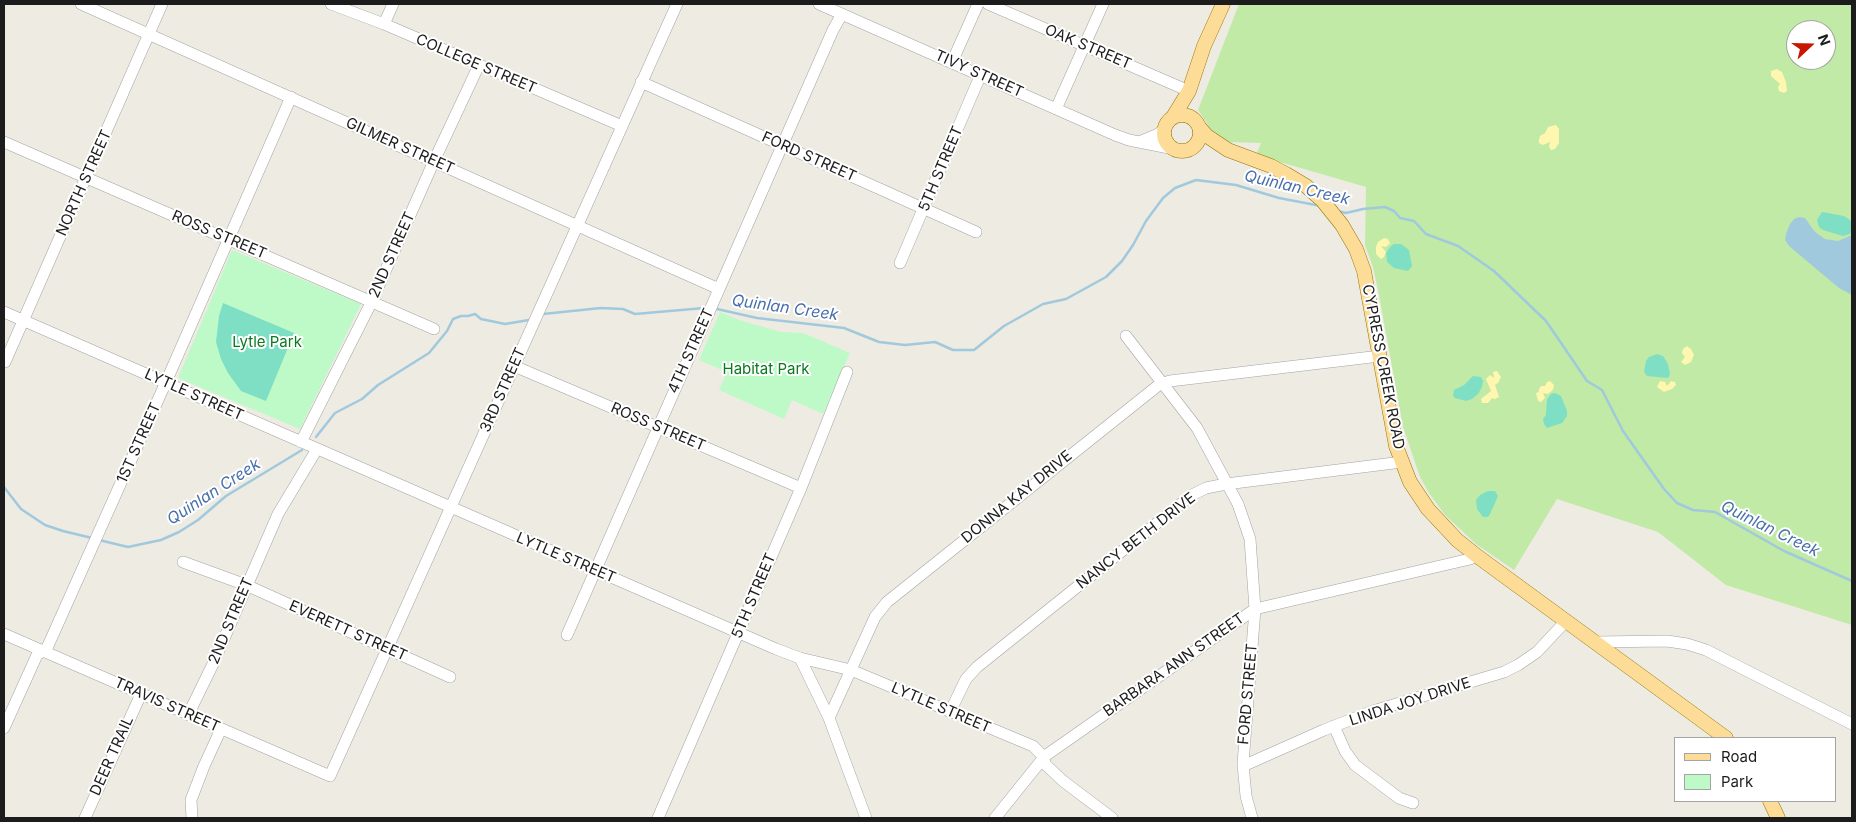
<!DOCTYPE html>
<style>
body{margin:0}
#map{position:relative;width:1856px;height:822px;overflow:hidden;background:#eeebe2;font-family:Inter,sans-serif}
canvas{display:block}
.frame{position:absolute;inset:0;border:5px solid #1c1c1c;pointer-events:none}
.legend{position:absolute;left:1674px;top:737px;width:162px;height:65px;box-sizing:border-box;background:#fff;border:1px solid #a4a4a4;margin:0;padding:6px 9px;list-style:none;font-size:15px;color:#1c1c1c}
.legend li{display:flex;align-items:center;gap:10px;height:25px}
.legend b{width:25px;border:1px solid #a4a4a4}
.north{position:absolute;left:1786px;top:20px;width:50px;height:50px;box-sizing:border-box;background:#fff;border:1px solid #a4a4a4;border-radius:50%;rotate:69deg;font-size:14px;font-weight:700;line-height:20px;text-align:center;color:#1c1c1c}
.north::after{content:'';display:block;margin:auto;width:18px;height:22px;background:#c91600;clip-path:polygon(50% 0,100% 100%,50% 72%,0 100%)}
</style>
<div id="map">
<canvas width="1856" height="822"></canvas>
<div class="frame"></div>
<ul class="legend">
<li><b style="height:6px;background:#fddc98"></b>Road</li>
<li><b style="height:14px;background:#bdfac8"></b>Park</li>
</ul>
<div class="north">N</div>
</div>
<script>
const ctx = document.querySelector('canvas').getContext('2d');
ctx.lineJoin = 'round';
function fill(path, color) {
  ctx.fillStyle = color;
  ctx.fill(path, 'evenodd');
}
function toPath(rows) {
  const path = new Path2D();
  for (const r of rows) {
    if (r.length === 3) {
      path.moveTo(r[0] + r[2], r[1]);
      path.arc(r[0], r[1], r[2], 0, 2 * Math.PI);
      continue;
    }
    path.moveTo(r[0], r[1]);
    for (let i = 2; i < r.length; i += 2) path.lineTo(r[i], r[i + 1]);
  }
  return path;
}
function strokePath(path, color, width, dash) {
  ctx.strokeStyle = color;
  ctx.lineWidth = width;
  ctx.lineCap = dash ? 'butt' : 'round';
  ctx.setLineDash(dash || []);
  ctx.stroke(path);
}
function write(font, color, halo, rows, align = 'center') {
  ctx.font = font + ' Inter,sans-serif';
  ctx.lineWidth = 4;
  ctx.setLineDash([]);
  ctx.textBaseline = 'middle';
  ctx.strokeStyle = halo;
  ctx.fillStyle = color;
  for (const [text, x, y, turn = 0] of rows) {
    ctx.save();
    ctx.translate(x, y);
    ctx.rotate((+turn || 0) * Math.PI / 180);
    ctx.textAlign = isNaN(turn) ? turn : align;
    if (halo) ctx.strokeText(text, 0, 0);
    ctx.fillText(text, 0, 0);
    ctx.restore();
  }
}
fill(toPath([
 [1239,4,1852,4,1852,625,1726,585,1658,532,1557,499,1514,570,1476,544,1445,515,1429,493,1420,477,1403,427,1379,295,1373,267,1365,245,1366,187,1256,155,1261,143,1227,142,1216,136,1198,110],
 [1796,30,1826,30,1826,60,1796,60]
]), '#c0eaa6');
fill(toPath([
 [1777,69,1782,72,1786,82,1787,91,1784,93,1779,91,1778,87,1780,84,1771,76,1771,71],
 [1556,125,1559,129,1559,143,1555,149,1551,150,1549,147,1550,142,1543,145,1539,143,1539,140,1540,136,1545,133,1548,127],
 [1384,238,1388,239,1390,243,1386,247,1381,246,1386,252,1384,257,1381,259,1376,254,1376,247,1378,242],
 [1687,346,1691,349,1694,355,1691,362,1685,365,1681,362,1685,357,1682,353,1683,349],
 [1497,371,1501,377,1498,383,1495,385,1499,397,1495,399,1492,398,1488,403,1482,403,1481,399,1491,391,1486,379,1490,375,1494,378,1493,372],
 [1550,381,1554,385,1553,390,1548,394,1543,393,1545,398,1541,402,1538,401,1536,393,1539,392,1539,389,1541,386,1545,386,1547,382],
 [1660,381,1665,382,1667,386,1671,381,1675,382,1676,385,1672,389,1664,392,1657,387]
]), '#fff7af');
fill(toPath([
 [232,250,361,304,300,429,178,378],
 [720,312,739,320,781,332,803,333,850,353,823,414,792,400,784,419,719,390,727,372,699,360]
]), '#bdfac8');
fill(toPath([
 [1822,212,1844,216,1850,220,1852,223,1852,230,1850,234,1843,236,1823,230,1819,227,1817,220],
 [1394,244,1401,244,1409,250,1412,266,1408,271,1394,268,1387,262,1386,253,1390,247],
 [223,303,294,333,266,401,241,391,228,373,221,359,216,342,219,316],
 [1657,354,1663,356,1668,364,1670,374,1668,378,1647,376,1644,372,1646,361,1649,357],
 [1473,376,1481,377,1483,381,1482,387,1478,394,1472,399,1466,401,1455,398,1453,396,1454,390,1464,385],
 [1555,393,1561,396,1567,411,1567,416,1562,423,1547,428,1544,424,1543,419,1546,415,1547,399,1551,394],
 [1488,491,1495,491,1498,496,1490,514,1488,517,1483,517,1477,509,1476,500,1480,495]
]), '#7edfc4');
fill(toPath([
 [1799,217,1805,218,1815,232,1825,239,1838,241,1852,235,1852,295,1839,288,1789,246,1785,240,1786,234,1790,224,1794,219]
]), '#a1c9dd');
strokePath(toPath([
 [1338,211,1346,213,1363,209,1385,207,1394,211,1400,218,1414,221,1426,234,1458,246,1494,271,1546,321,1587,381,1602,390,1623,431,1664,489,1677,503,1693,510,1715,512,1784,551,1852,581],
 [717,309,757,318,844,328,879,342,905,345,935,342,953,350,974,350,1004,326,1043,304,1066,299,1106,277,1122,261,1133,245,1146,221,1163,198,1175,188,1196,180,1236,185,1279,198,1321,206],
 [543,314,601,308,623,309,635,314,704,308],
 [316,437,335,413,362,399,378,385,429,353,447,331,453,319,461,316,468,316,475,314,481,319,505,324,529,320],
 [4,487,21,509,45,525,63,531,92,538],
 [99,540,128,547,161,540,179,532,198,520,226,496,302,450]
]), '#a1c9dd', 2.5);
const minor = toPath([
 [81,4,719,289],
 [331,4,384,24,622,126],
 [819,4,1115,135,1129,140,1174,149],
 [988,4,1189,91],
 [384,24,393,4],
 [952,62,978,4],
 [641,82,976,232],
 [1056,109,1103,4],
 [4,142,434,329],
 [1139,142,1158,134,1165,129],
 [900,263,981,74],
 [4,312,776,649,800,658,851,670,1033,746,1042,755,1046,765,1063,781,1112,818],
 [1126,336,1197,428,1238,504,1250,539,1255,609,1243,764,1246,796,1252,818],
 [5,362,162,4],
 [514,366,801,488],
 [301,442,372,301,434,161,479,65],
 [183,562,246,585,450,677],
 [4,634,330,776,677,4],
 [567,635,833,30,842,14],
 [1596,642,1667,641,1687,644,1706,650,1852,724],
 [800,658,829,718],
 [950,712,966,679,977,667,1192,495,1206,488,1226,484,1402,462],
 [188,715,213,664,278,514,317,449],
 [1334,726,1345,751,1355,765,1399,798,1413,803],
 [4,728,37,655,47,648,166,382,291,97],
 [1243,766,1324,730,1373,711,1504,672,1518,665,1537,652,1566,621],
 [85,818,141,694],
 [192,818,191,800,204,766,221,729],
 [658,818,801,488,847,372],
 [866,818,829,718,875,617,887,602,1160,384,1170,381,1380,356],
 [995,818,1045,756,1255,609,1470,559,1477,556]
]);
const major = toPath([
 [1182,133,18],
 [1173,117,1189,91,1204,46,1223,4],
 [1200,128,1207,136,1228,150,1271,166,1286,174,1306,186,1322,200,1342,225,1356,249,1364,271,1396,446,1410,482,1428,509,1457,540,1477,556,1726,738],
 [1770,801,1778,818]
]);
strokePath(minor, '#a3a3a3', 12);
strokePath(major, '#957400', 15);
strokePath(minor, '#fff', 11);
strokePath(major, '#fddc98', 14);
write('15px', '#1c1c1c', '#fff', [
 ["OAK STREET",1088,47,23],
 ["COLLEGE STREET",476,64,23],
 ["TIVY STREET",979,74,24],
 ["GILMER STREET",400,146,24],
 ["FORD STREET",809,157,24],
 ["5TH STREET",941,169,-67],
 ["NORTH STREET",84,183,-66],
 ["ROSS STREET",219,235,23],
 ["2ND STREET",392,255,-66],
 ["4TH STREET",691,351,-66],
 ["CYPRESS CREEK ROAD",1383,367,79],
 ["3RD STREET",503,390,-66],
 ["LYTLE STREET",194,395,24],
 ["ROSS STREET",658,427,23],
 ["1ST STREET",139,443,-66],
 ["DONNA KAY DRIVE",1017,497,-39],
 ["NANCY BETH DRIVE",1136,541,-38],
 ["LYTLE STREET",566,558,23],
 ["5TH STREET",754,596,-67],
 ["2ND STREET",231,621,-67],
 ["EVERETT STREET",348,631,24],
 ["BARBARA ANN STREET",1174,665,-35],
 ["FORD STREET",1248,694,-85],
 ["LINDA JOY DRIVE",1410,702,-18],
 ["TRAVIS STREET",167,705,24],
 ["LYTLE STREET",941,708,23],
 ["DEER TRAIL",112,756,-66]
]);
write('15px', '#097b1f', '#fff', [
 ["Lytle Park",267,342],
 ["Habitat Park",766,369]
]);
write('italic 16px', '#486fad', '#fff', [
 ["Quinlan Creek",1297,188,13],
 ["Quinlan Creek",785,308,8],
 ["Quinlan Creek",214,492,-33],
 ["Quinlan Creek",1770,529,26]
]);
</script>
